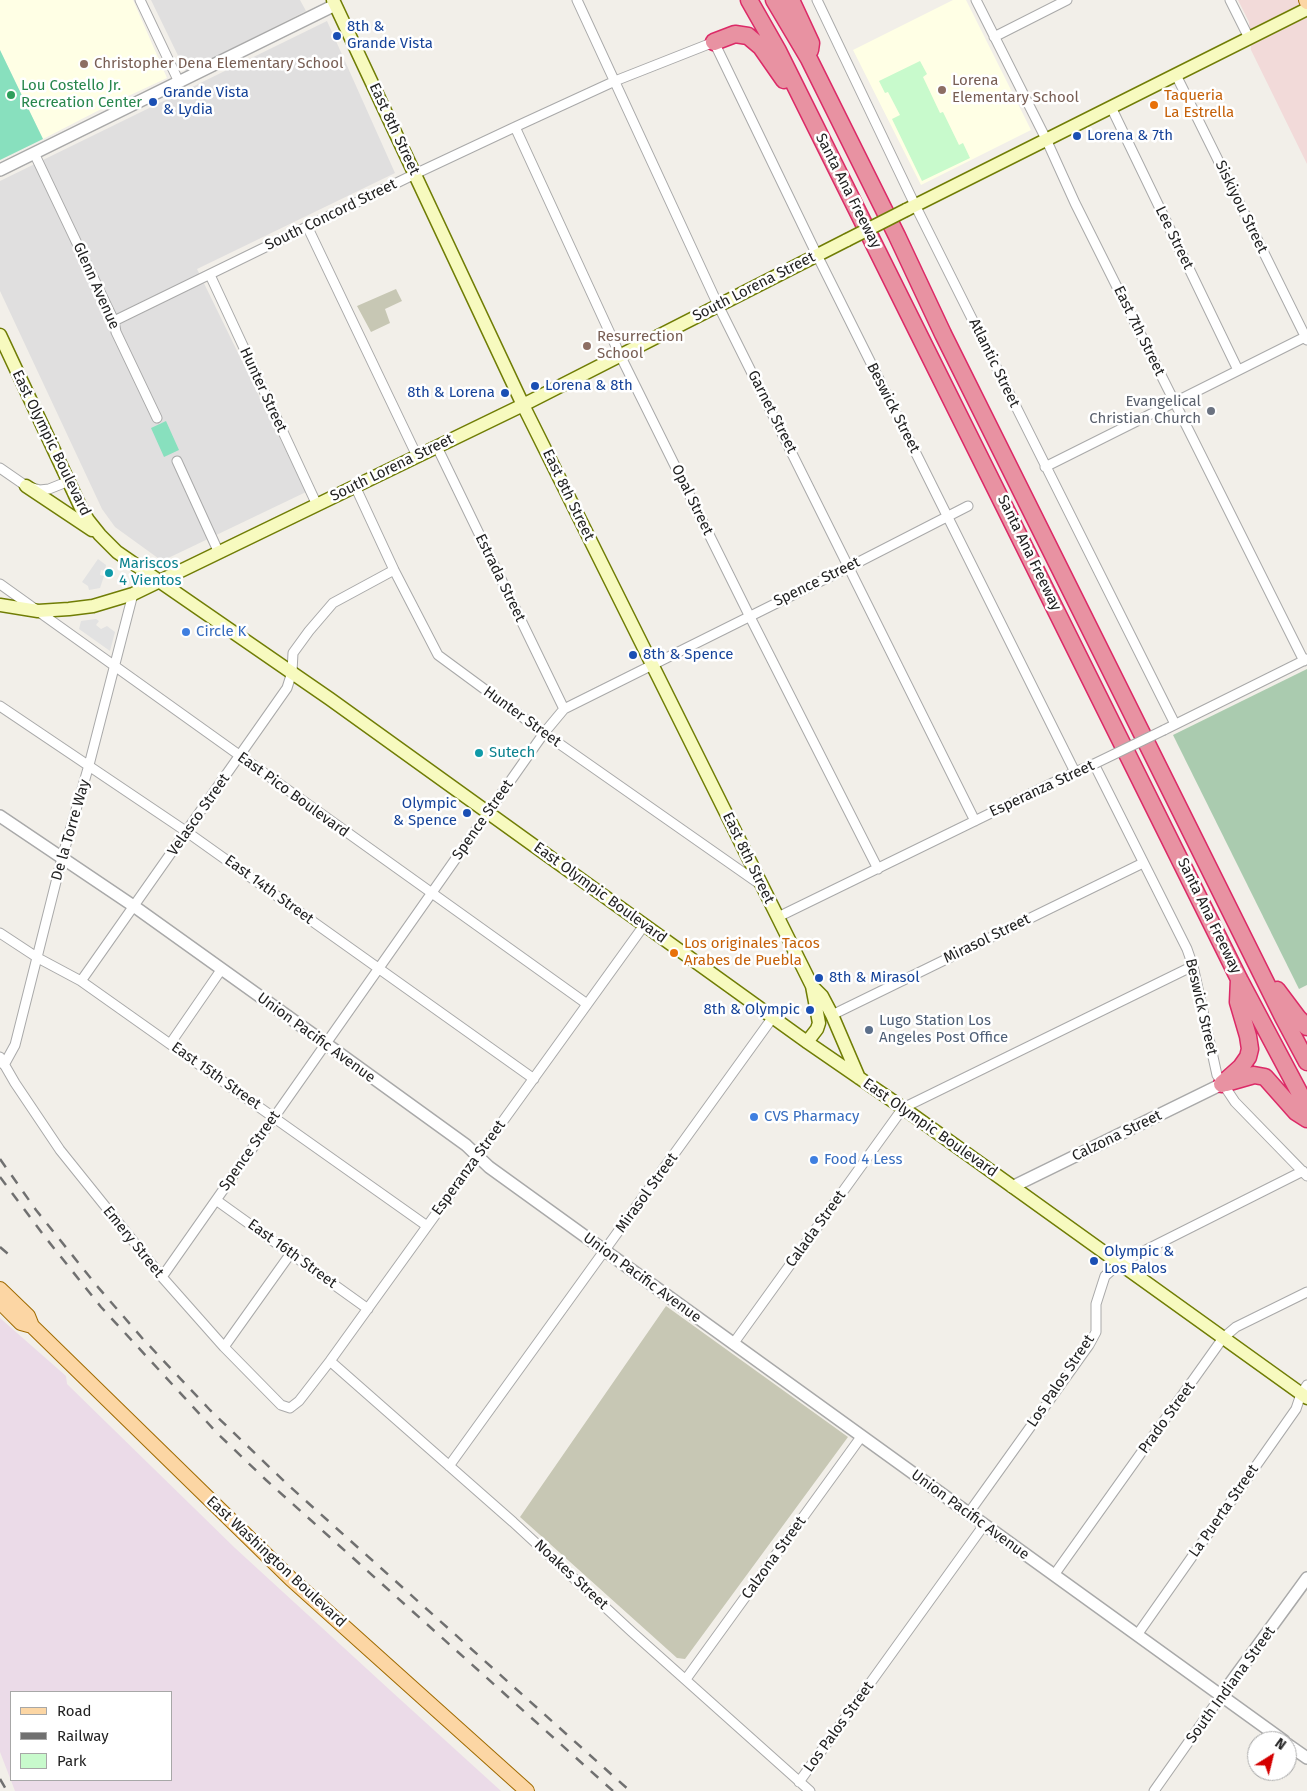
<!DOCTYPE html>
<style>
body{margin:0}
#map{position:relative;width:1307px;height:1791px;overflow:hidden;background:#f2efe9;font-family:"Fira Sans",sans-serif}
canvas{display:block}
.legend{position:absolute;left:10px;top:1691px;width:162px;height:90px;box-sizing:border-box;background:#fff;border:1px solid #a7a7a7;margin:0;padding:6px 9px;list-style:none;font-size:15px;color:#222}
.legend li{display:flex;align-items:center;gap:10px;height:25px}
.legend b{width:25px;border:1px solid #a7a7a7}
.north{position:absolute;left:1247px;top:1731px;width:50px;height:50px;box-sizing:border-box;background:#fff;border:1px solid #a7a7a7;border-radius:50%;rotate:36deg;font-size:14px;font-weight:700;line-height:20px;text-align:center;color:#222}
.north::after{content:'';display:block;margin:auto;width:18px;height:22px;background:#d40000;clip-path:polygon(50% 0,100% 100%,50% 72%,0 100%)}
</style>
<div id="map">
<canvas width="1307" height="1791"></canvas>
<ul class="legend">
<li><b style="height:6px;background:#fcd6a4"></b>Road</li>
<li><b style="height:6px;background:#707070"></b>Railway</li>
<li><b style="height:14px;background:#c8facc"></b>Park</li>
</ul>
<div class="north">N</div>
</div>
<script>
const ctx = document.querySelector('canvas').getContext('2d');
ctx.lineJoin = 'round';
function fill(path, color) {
  ctx.fillStyle = color;
  ctx.fill(path, 'evenodd');
}
function toPath(rows) {
  const path = new Path2D();
  for (const r of rows) {
    path.moveTo(r[0], r[1]);
    for (let i = 2; i < r.length; i += 2) path.lineTo(r[i], r[i + 1]);
  }
  return path;
}
function strokePath(path, color, width, dash) {
  ctx.strokeStyle = color;
  ctx.lineWidth = width;
  ctx.lineCap = dash ? 'butt' : 'round';
  ctx.setLineDash(dash || []);
  ctx.stroke(path);
}
function write(font, color, halo, rows, align = 'center') {
  ctx.font = font + ' "Fira Sans",sans-serif';
  ctx.lineWidth = 5;
  ctx.setLineDash([]);
  ctx.textBaseline = 'middle';
  ctx.strokeStyle = halo;
  ctx.fillStyle = color;
  for (const [text, x, y, turn = 0] of rows) {
    ctx.save();
    ctx.translate(x, y);
    ctx.rotate((+turn || 0) * Math.PI / 180);
    ctx.textAlign = isNaN(turn) ? turn : align;
    if (halo) ctx.strokeText(text, 0, 0);
    ctx.fillText(text, 0, 0);
    ctx.restore();
  }
}
fill(toPath([
 [151,0,300,0,306,11,186,72],
 [327,21,395,173,197,269,306,492,162,561,115,527,102,509,0,291,0,181]
]), '#e0dfdf');
fill(toPath([
 [1238,0,1307,0,1307,164,1251,50,1249,22]
]), '#f2dad9');
fill(toPath([
 [0,1318,66,1376,67,1384,235,1548,391,1691,501,1791,15,1791,0,1752],
 [11,1692,171,1692,171,1780,11,1780]
]), '#ebdbe8');
fill(toPath([
 [0,0,133,0,167,78,111,104,43,139,0,50],
 [953,0,966,0,1031,130,921,185,853,50]
]), '#ffffe5');
fill(toPath([
 [396,289,402,301,385,309,390,323,371,332,357,306],
 [666,1306,848,1437,685,1659,677,1658,520,1517]
]), '#c7c7b4');
fill(toPath([
 [1307,669,1307,985,1299,989,1173,735]
]), '#aacbaf');
fill(toPath([
 [920,61,927,74,923,77,940,113,943,112,959,145,963,143,970,158,922,181,892,119,900,115,888,92,885,93,879,81]
]), '#c8facc');
fill(toPath([
 [0,50,43,139,0,160],
 [166,421,179,450,164,457,151,428]
]), '#88e0be');
fill(toPath([
 [98,559,106,565,105,571,101,570,100,575,104,576,100,588,89,590,88,586,82,582],
 [96,619,99,621,96,625,101,629,107,626,115,632,110,651,79,629,81,621]
]), '#e2e2e2');
const minor = toPath([
 [140,0,179,82],
 [577,0,718,305,975,821],
 [817,0,915,205,1175,724],
 [976,0,1046,139,1075,203,1304,661],
 [1230,0,1249,38],
 [994,37,1067,0],
 [1176,75,1307,340],
 [1111,107,1238,370],
 [515,127,620,355,749,615,878,869],
 [34,153,114,321,116,332,157,418],
 [307,226,417,456],
 [210,275,317,505],
 [114,321,415,174,515,127,615,81,714,42,817,255,1075,772],
 [437,447,564,709],
 [177,461,219,553],
 [1045,467,1307,336],
 [0,468,26,486,40,490,49,489,69,481],
 [355,486,394,570,438,655,544,733,761,885],
 [0,584,587,1004],
 [0,706,187,832,534,1079],
 [1164,730,1307,659],
 [778,917,1075,772,1094,764,1187,949,1193,966,1217,1075,1235,1102,1307,1176],
 [0,933,38,958,81,981,427,1226],
 [81,981,287,688,292,672,293,653,309,631,333,603,394,570],
 [832,1015,1143,863],
 [170,1044,221,970],
 [0,1057,15,1083,60,1150,162,1277,224,1347,281,1405,290,1408,299,1401,330,1361,645,924],
 [4,1065,15,1045,62,858,89,765,133,594],
 [216,1200,368,1309],
 [162,1277,544,733,564,709,849,567,968,506],
 [733,1344,903,1108,1193,966],
 [224,1347,291,1253],
 [330,1361,513,1522,632,1632,810,1791],
 [449,1466,773,1017],
 [968,1514,1089,1345,1096,1332,1096,1304,1105,1276,1120,1263,1303,1171],
 [1054,1575,1223,1338,1236,1327,1307,1292],
 [1137,1635,1296,1409,1301,1394,1307,1385],
 [686,1679,861,1437],
 [799,1782,984,1525],
 [1154,1791,1221,1696]
]);
const tertiary = toPath([
 [0,170,335,5],
 [0,816,135,907,325,1043,466,1145,489,1167,1284,1741],
 [1012,1187,1222,1084],
 [1221,1696,1307,1578],
 [1287,1744,1307,1758]
]);
const secondary = toPath([
 [333,0,523,405,812,986,819,1023,817,1029,807,1042],
 [906,210,1307,9],
 [0,335,81,508,88,520,100,535,117,552,330,699,807,1042,903,1108,1307,1398],
 [26,486,92,530],
 [0,605,38,611,69,609,93,606,133,594,523,405,847,240],
 [814,988,822,996,832,1015,859,1078]
]);
const primary = toPath([
 [1306,0,1307,2],
 [0,1289,28,1316,32,1326,291,1579,527,1791],
 [0,1302,21,1323,32,1326]
]);
const motorway = toPath([
 [749,0,778,51,1239,979,1307,1107],
 [774,0,809,59,897,236,943,334,1283,1017,1307,1062],
 [791,0,811,43,810,50],
 [714,42,735,34,748,36,761,47,784,80],
 [1277,990,1298,1018,1307,1027],
 [1226,1083,1254,1075,1265,1077,1296,1112,1307,1119],
 [1222,1084,1241,1067,1248,1057,1250,1049,1248,1036,1238,1002,1239,979]
]);
strokePath(minor, '#a9a9a9', 11);
strokePath(tertiary, '#a9a9a9', 14);
strokePath(secondary, '#707d05', 15);
strokePath(primary, '#a06b00', 16);
strokePath(motorway, '#dc2a67', 19);
strokePath(minor, '#fff', 9);
strokePath(tertiary, '#fff', 11);
strokePath(secondary, '#f7fabf', 12);
strokePath(primary, '#fcd6a4', 14);
strokePath(motorway, '#e892a2', 16);
strokePath(toPath([
 [0,1159,36,1210,97,1286,143,1339,210,1410,287,1484,630,1791],
 [0,1177,45,1237,101,1307,218,1434,266,1480,613,1791],
 [0,1247,14,1259],
 [0,1779,7,1791]
]), '#707070', 2.5, [10, 10]);
const minorBridge = toPath([
 [1094,764,1164,730]
]);
const secondaryBridge = toPath([
 [847,240,906,210]
]);
strokePath(minorBridge, '#a9a9a9', 11, []);
strokePath(secondaryBridge, '#707d05', 15, []);
strokePath(minorBridge, '#fff', 9);
strokePath(secondaryBridge, '#f7fabf', 12);
for (const [x, y, r, color] of [
 [337,36,5,"#1a4fb4"],
 [84,64,5,"#8d6e63"],
 [942,90,5,"#8d6e63"],
 [11,95,5,"#2e9e5b"],
 [153,102,5,"#1a4fb4"],
 [1154,105,5,"#e8710a"],
 [1077,136,5,"#1a4fb4"],
 [587,346,5,"#8d6e63"],
 [535,386,5,"#1a4fb4"],
 [505,393,5,"#1a4fb4"],
 [1211,411,5,"#6b7280"],
 [109,573,5,"#0f9aa8"],
 [186,632,5,"#3f7fe0"],
 [633,655,5,"#1a4fb4"],
 [479,753,5,"#0f9aa8"],
 [467,813,5,"#1a4fb4"],
 [674,953,5,"#e8710a"],
 [819,978,5,"#1a4fb4"],
 [810,1010,5,"#1a4fb4"],
 [869,1030,5,"#5c6f8a"],
 [754,1117,5,"#3f7fe0"],
 [814,1160,5,"#3f7fe0"],
 [1094,1261,5,"#1a4fb4"]
]) {
  const dot = new Path2D();
  dot.arc(x, y, r, 0, 2 * Math.PI);
  ctx.fillStyle = color;
  ctx.fill(dot);
  strokePath(dot, '#fff', 2);
}
write('15px', '#164399', '#fff', [
 ["8th &",347,27],
 ["Grande Vista",347,44],
 ["Grande Vista",163,93],
 ["& Lydia",163,110],
 ["Lorena & 7th",1087,136],
 ["Lorena & 8th",545,386],
 ["8th & Lorena",495,393,"right"],
 ["8th & Spence",643,655],
 ["Olympic",457,804,"right"],
 ["& Spence",457,821,"right"],
 ["8th & Mirasol",829,978],
 ["8th & Olympic",800,1010,"right"],
 ["Olympic &",1104,1252],
 ["Los Palos",1104,1269]
], 'left');
write('15px', '#785e54', '#fff', [
 ["Christopher Dena Elementary School",94,64],
 ["Lorena",952,81],
 ["Elementary School",952,98],
 ["Resurrection",597,337],
 ["School",597,354]
], 'left');
write('15px', '#27864d', '#fff', [
 ["Lou Costello Jr.",21,86],
 ["Recreation Center",21,103]
], 'left');
write('15px', '#c56008', '#fff', [
 ["Taqueria",1164,96],
 ["La Estrella",1164,113],
 ["Los originales Tacos",684,944],
 ["Arabes de Puebla",684,961]
], 'left');
write('15px', '#222', '#fff', [
 ["East 8th Street",394,129,65],
 ["Santa Ana Freeway",848,191,63],
 ["Siskiyou Street",1241,207,64],
 ["South Concord Street",331,215,-26],
 ["Lee Street",1174,238,64],
 ["Glenn Avenue",96,286,66],
 ["South Lorena Street",754,287,-27],
 ["East 7th Street",1139,331,64],
 ["Atlantic Street",994,363,64],
 ["Hunter Street",263,390,65],
 ["Beswick Street",893,408,63],
 ["Garnet Street",772,412,63],
 ["East Olympic Boulevard",51,443,64],
 ["South Lorena Street",392,468,-26],
 ["East 8th Street",568,495,64],
 ["Opal Street",692,500,64],
 ["Santa Ana Freeway",1029,553,64],
 ["Estrada Street",500,578,64],
 ["Spence Street",817,582,-26],
 ["Hunter Street",522,717,36],
 ["Esperanza Street",1042,789,-25],
 ["East Pico Boulevard",293,795,36],
 ["Velasco Street",199,815,-55],
 ["Spence Street",483,820,-55],
 ["De la Torre Way",71,830,-74],
 ["East 8th Street",748,858,64],
 ["East 14th Street",269,890,36],
 ["East Olympic Boulevard",600,893,36],
 ["Santa Ana Freeway",1209,916,64],
 ["Mirasol Street",987,939,-26],
 ["Beswick Street",1201,1007,77],
 ["Union Pacific Avenue",316,1038,36],
 ["East 15th Street",216,1076,35],
 ["East Olympic Boulevard",930,1128,35],
 ["Calzona Street",1117,1136,-26],
 ["Spence Street",250,1151,-55],
 ["Esperanza Street",469,1168,-54],
 ["Mirasol Street",647,1193,-54],
 ["Calada Street",816,1229,-54],
 ["Emery Street",133,1242,51],
 ["East 16th Street",292,1254,36],
 ["Union Pacific Avenue",642,1278,36],
 ["Los Palos Street",1061,1381,-56],
 ["Prado Street",1167,1418,-54],
 ["La Puerta Street",1224,1511,-55],
 ["Union Pacific Avenue",970,1515,36],
 ["Calzona Street",774,1558,-54],
 ["East Washington Boulevard",276,1562,43],
 ["Noakes Street",571,1575,43],
 ["South Indiana Street",1231,1685,-54],
 ["Los Palos Street",839,1727,-54]
]);
write('15px', '#5b616d', '#fff', [
 ["Evangelical",1201,402],
 ["Christian Church",1201,419]
], 'right');
write('15px', '#0d838f', '#fff', [
 ["Mariscos",119,564],
 ["4 Vientos",119,581],
 ["Sutech",489,753]
], 'left');
write('15px', '#366cbe', '#fff', [
 ["Circle K",196,632],
 ["CVS Pharmacy",764,1117],
 ["Food 4 Less",824,1160]
], 'left');
write('15px', '#4e5e75', '#fff', [
 ["Lugo Station Los",879,1021],
 ["Angeles Post Office",879,1038]
], 'left');
</script>
